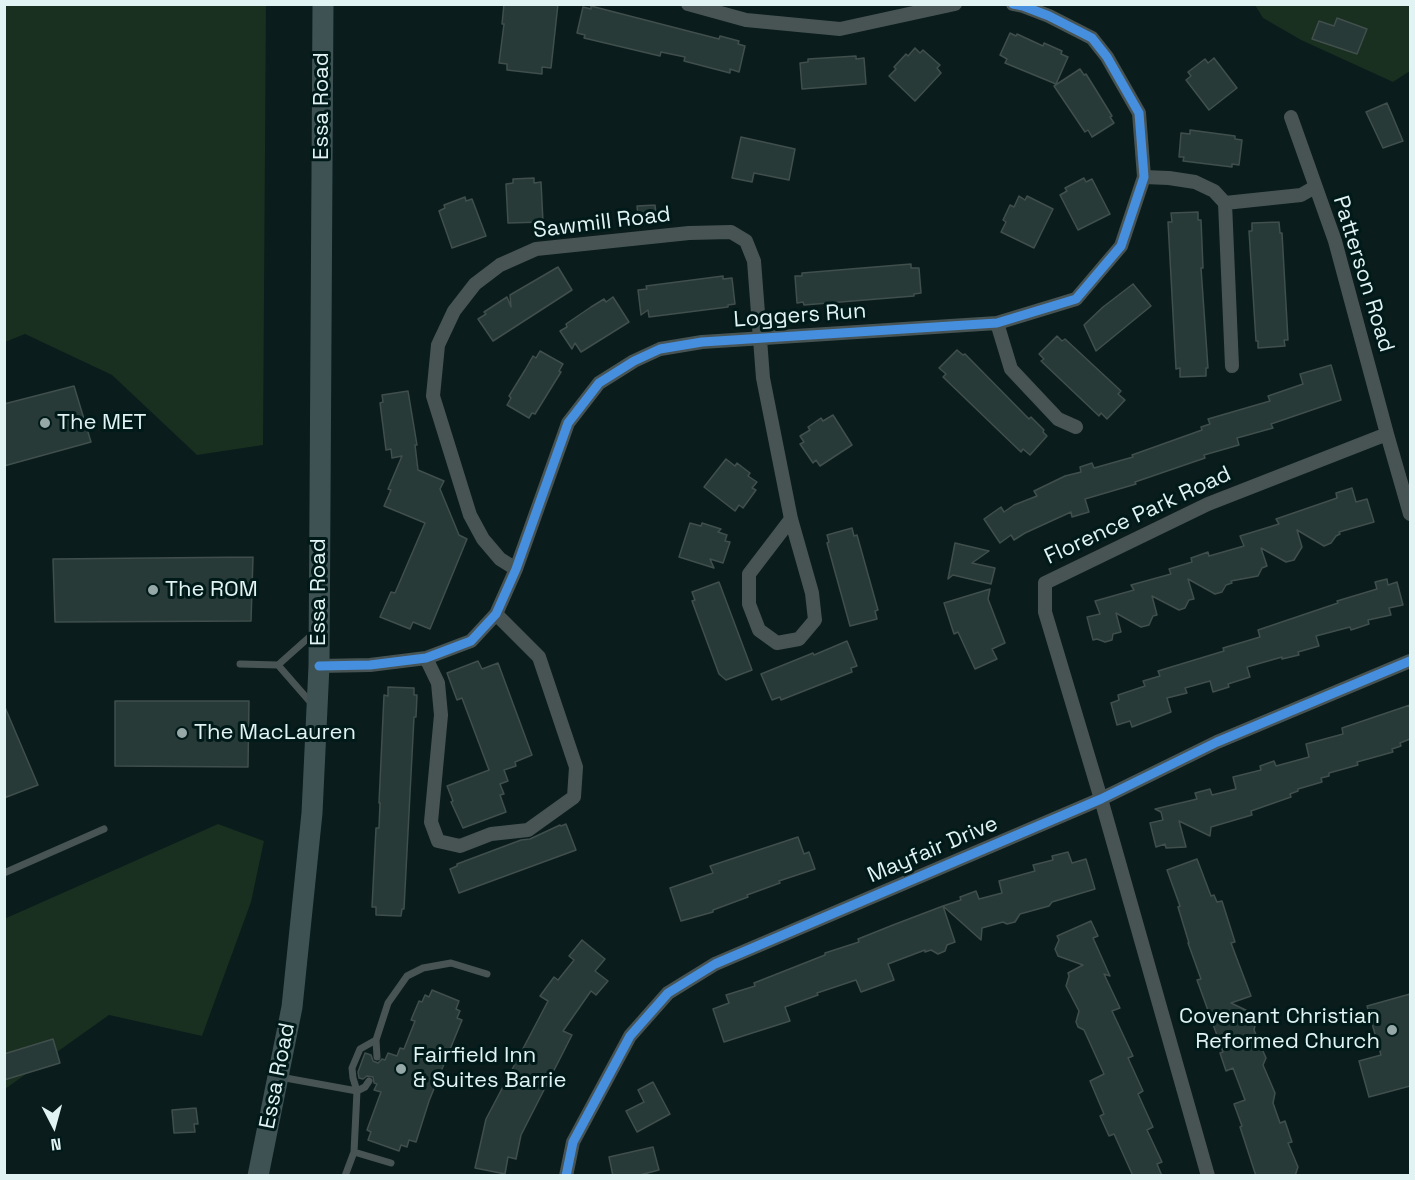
<!DOCTYPE html>
<style>
body{margin:0}
#map{position:relative;width:1415px;height:1180px;overflow:hidden;background:#0a1c1c;font-family:"Space Grotesk",sans-serif}
canvas{display:block}
.frame{position:absolute;inset:0;border:6px solid #e1f3f2;pointer-events:none}
.north{position:absolute;left:24px;top:1096px;width:60px;height:60px;-webkit-text-stroke:4px #001a1a;paint-order:stroke;rotate:174deg;font-size:16px;font-weight:700;line-height:24px;text-align:center;color:#e1f3f2}
.north::after{content:'';display:block;margin:auto;width:21px;height:27px;background:#e1f3f2;clip-path:polygon(50% 0,100% 100%,50% 72%,0 100%)}
</style>
<div id="map">
<canvas width="1415" height="1180"></canvas>
<div class="frame"></div>
<div class="north">N</div>
</div>
<script>
const ctx = document.querySelector('canvas').getContext('2d');
ctx.lineJoin = 'round';
function fill(path, color) {
  ctx.fillStyle = color;
  ctx.fill(path, 'evenodd');
}
function toPath(rows) {
  const path = new Path2D();
  for (const r of rows) {
    path.moveTo(r[0], r[1]);
    for (let i = 2; i < r.length; i += 2) path.lineTo(r[i], r[i + 1]);
  }
  return path;
}
function strokePath(path, color, width, dash) {
  ctx.strokeStyle = color;
  ctx.lineWidth = width;
  ctx.lineCap = dash ? 'butt' : 'round';
  ctx.setLineDash(dash || []);
  ctx.stroke(path);
}
function write(font, color, halo, rows, align = 'center') {
  ctx.font = font + ' "Space Grotesk",sans-serif';
  ctx.lineWidth = 6;
  ctx.setLineDash([]);
  ctx.textBaseline = 'middle';
  ctx.strokeStyle = halo;
  ctx.fillStyle = color;
  for (const [text, x, y, turn = 0] of rows) {
    ctx.save();
    ctx.translate(x, y);
    ctx.rotate((+turn || 0) * Math.PI / 180);
    ctx.textAlign = isNaN(turn) ? turn : align;
    if (halo) ctx.strokeText(text, 0, 0);
    ctx.fillText(text, 0, 0);
    ctx.restore();
  }
}
fill(toPath([
 [5,4,266,5,263,445,197,455,112,375,25,334,5,342],
 [1255,5,1410,5,1410,71,1393,82,1301,40,1263,18],
 [218,824,264,841,251,902,202,1036,109,1015,5,1089,4,919]
]), '#192f1f');
const building = toPath([
 [504,4,558,4,551,68,542,67,542,74,507,70,507,64,499,63,504,24,502,24,504,4],
 [591,6,719,39,720,36,739,41,738,44,745,46,739,72,730,69,730,73,684,61,685,57,661,52,660,56,584,38,585,35,577,33,583,7,591,9,591,6],
 [1337,18,1367,29,1357,54,1312,39,1319,21,1334,26,1337,18],
 [1010,33,1016,36,1017,34,1043,46,1044,43,1062,51,1061,54,1068,57,1056,84,1005,63,1007,59,1000,55,1010,33],
 [915,48,920,53,923,50,940,65,937,68,941,73,915,101,889,76,896,69,894,67,906,54,908,56,915,48],
 [856,56,856,59,864,58,866,84,802,89,800,63,808,62,808,59,856,56],
 [1214,58,1237,88,1209,110,1186,80,1191,76,1188,72,1205,59,1208,63,1214,58],
 [1080,69,1084,75,1086,74,1096,90,1112,116,1110,117,1114,123,1092,137,1088,130,1085,132,1054,86,1080,69],
 [1387,103,1403,141,1383,148,1366,112,1387,103],
 [1190,130,1235,136,1235,139,1242,140,1239,165,1232,164,1232,167,1183,161,1184,157,1179,157,1181,133,1190,134,1190,130],
 [741,137,795,149,789,180,754,173,752,182,732,178,741,137],
 [534,178,534,183,541,182,543,222,508,223,506,184,513,183,513,179,534,178],
 [1084,178,1086,182,1092,179,1110,214,1078,230,1060,195,1067,191,1065,188,1084,178],
 [1019,196,1025,200,1027,196,1053,209,1034,248,1001,232,1006,222,1003,220,1010,205,1014,207,1019,196],
 [465,197,466,201,472,199,486,236,452,248,439,211,445,208,444,205,465,197],
 [655,205,657,223,639,224,637,206,655,205],
 [1198,212,1198,220,1201,220,1203,268,1201,268,1208,368,1206,368,1206,376,1180,377,1180,368,1176,369,1168,222,1172,222,1171,213,1198,212],
 [1279,222,1280,233,1282,233,1288,340,1284,340,1285,346,1258,348,1258,341,1256,341,1249,231,1252,231,1252,223,1279,222],
 [911,264,911,268,919,268,921,293,914,294,914,296,804,305,803,302,797,303,795,276,802,276,802,273,911,264],
 [558,267,572,290,493,341,478,319,486,314,484,312,507,297,511,307,510,295,558,267],
 [723,276,723,279,732,278,735,304,728,305,728,307,649,317,648,310,641,315,638,290,647,289,646,286,723,276],
 [1133,284,1151,306,1096,351,1084,325,1103,307,1133,284],
 [613,297,629,322,581,352,575,343,572,349,560,331,567,327,566,324,591,307,604,299,606,302,613,297],
 [1057,336,1062,341,1065,339,1121,391,1118,394,1125,400,1107,419,1101,413,1099,416,1041,361,1044,359,1039,354,1057,336],
 [957,350,963,355,965,354,1029,419,1031,417,1044,430,1043,432,1047,436,1030,455,1023,449,1021,452,943,377,946,374,939,368,957,350],
 [540,351,563,364,559,371,561,372,535,414,532,413,529,418,507,405,511,398,509,396,525,370,533,356,536,358,540,351],
 [1331,365,1341,400,1271,424,1273,428,1237,438,1239,445,1204,455,1205,458,1135,482,1136,484,1085,499,1089,512,1072,517,1071,512,1025,533,1014,540,1011,535,1000,543,984,519,1001,507,1004,512,1014,505,1037,496,1034,491,1065,476,1081,472,1080,467,1092,463,1094,468,1133,457,1132,455,1202,430,1201,427,1210,424,1208,419,1270,401,1268,396,1303,384,1300,374,1331,365],
 [74,386,91,442,4,466,4,404,74,386],
 [408,391,417,445,415,445,418,470,444,481,440,489,459,535,467,539,430,629,413,622,410,629,380,617,391,592,395,593,425,523,384,506,391,490,388,489,402,456,392,458,391,449,386,450,380,403,383,402,382,395,408,391],
 [833,415,852,445,820,466,816,460,813,463,800,444,804,442,800,436,810,430,808,427,821,418,823,421,833,415],
 [726,459,735,466,737,463,750,473,748,476,757,482,752,488,756,490,743,508,739,505,735,511,704,487,726,459],
 [1352,488,1356,502,1367,499,1374,522,1339,532,1340,534,1336,536,1331,543,1324,546,1297,530,1302,547,1294,560,1286,562,1261,548,1267,566,1262,568,1258,576,1231,581,1232,583,1226,585,1222,592,1215,594,1188,579,1194,599,1189,600,1185,608,1179,610,1152,596,1157,615,1153,616,1149,625,1141,627,1116,613,1121,632,1113,634,1112,640,1105,642,1097,639,1093,640,1087,617,1100,614,1095,601,1134,590,1131,585,1171,574,1169,569,1192,562,1191,558,1208,552,1209,556,1244,546,1240,536,1279,524,1276,519,1337,498,1336,493,1352,488],
 [690,523,701,526,702,523,721,529,718,532,727,535,725,541,730,542,723,563,710,559,714,568,679,557,690,523],
 [852,528,854,536,857,535,878,610,875,611,877,619,850,626,827,543,829,542,827,535,852,528],
 [955,543,989,551,972,563,995,568,991,584,953,575,948,579,955,543],
 [253,557,251,621,55,622,53,559,253,557],
 [1387,579,1388,585,1397,582,1403,605,1389,608,1391,615,1368,620,1369,624,1351,630,1350,627,1316,636,1319,646,1298,652,1299,655,1282,659,1282,657,1247,667,1250,677,1228,684,1229,687,1213,692,1210,681,1185,688,1187,693,1167,698,1171,712,1132,727,1130,721,1117,725,1111,703,1119,700,1118,695,1145,686,1143,681,1160,676,1158,671,1224,651,1223,648,1260,637,1258,630,1338,603,1337,601,1377,589,1375,582,1387,579],
 [719,582,752,670,726,680,719,674,692,601,695,600,692,592,719,582],
 [990,589,988,599,1005,643,992,649,997,659,975,669,958,632,954,634,944,603,990,589],
 [847,641,857,666,851,668,852,672,781,700,780,697,772,700,761,674,813,653,814,655,847,641],
 [478,661,482,669,498,663,532,755,515,762,516,766,504,770,508,781,500,784,504,794,500,795,506,812,463,828,451,802,453,801,447,786,489,770,462,698,457,700,447,673,478,661],
 [388,687,414,688,414,695,417,695,416,717,414,717,404,909,402,909,401,916,376,915,376,907,372,907,376,828,379,828,380,803,379,803,384,695,388,696,388,687],
 [115,701,249,701,248,767,115,766,115,701],
 [4,705,38,785,4,798,4,705],
 [1410,705,1410,739,1400,743,1401,746,1392,749,1393,752,1357,762,1358,765,1329,773,1329,776,1321,778,1322,782,1298,789,1298,791,1290,794,1291,797,1251,811,1252,815,1211,827,1210,836,1179,821,1186,847,1166,848,1165,844,1156,847,1150,823,1163,820,1161,812,1155,809,1197,799,1195,793,1210,789,1212,795,1236,789,1233,777,1261,770,1260,766,1274,761,1276,766,1309,757,1306,744,1343,734,1342,728,1410,705],
 [566,824,576,850,459,893,450,869,457,866,457,864,521,840,530,839,560,825,561,826,566,824],
 [798,837,804,854,809,852,815,869,779,881,780,883,747,895,748,897,713,910,713,912,681,921,670,888,713,873,710,866,798,837],
 [1068,852,1072,863,1086,859,1095,889,1052,902,1049,906,1020,914,1015,922,1007,924,1003,922,982,928,981,940,943,906,961,900,960,897,976,891,979,899,1002,893,999,881,1035,871,1033,865,1053,860,1052,856,1068,852],
 [1197,859,1211,896,1214,895,1217,902,1222,901,1235,942,1231,943,1251,996,1231,1003,1254,1014,1256,1021,1254,1030,1266,1058,1263,1065,1275,1093,1273,1103,1280,1123,1285,1121,1292,1142,1288,1143,1298,1167,1295,1176,1256,1176,1240,1127,1242,1126,1234,1104,1245,1100,1233,1068,1226,1071,1220,1053,1223,1052,1197,980,1201,979,1188,943,1189,943,1178,907,1180,906,1167,870,1197,859],
 [943,906,955,942,947,945,945,951,938,954,931,950,925,952,925,950,888,964,894,980,861,992,856,980,817,993,818,995,785,1007,790,1021,724,1042,713,1009,729,1003,726,995,755,986,754,983,825,955,825,953,859,942,858,939,893,925,943,906],
 [1091,921,1098,936,1093,938,1110,976,1104,974,1120,1008,1112,1011,1133,1056,1128,1058,1143,1091,1138,1094,1153,1127,1147,1130,1162,1162,1157,1164,1162,1176,1133,1176,1114,1134,1109,1136,1100,1116,1104,1114,1090,1081,1104,1074,1084,1030,1078,1027,1076,1022,1079,1011,1066,986,1069,976,1068,973,1083,965,1058,956,1055,949,1059,940,1057,936,1091,921],
 [582,940,605,959,595,971,608,981,596,995,591,991,563,1031,572,1035,521,1135,516,1159,508,1157,505,1174,475,1168,486,1119,548,1001,540,996,554,977,558,980,574,960,569,956,582,940],
 [432,990,459,1001,456,1009,460,1011,457,1018,462,1020,429,1101,416,1142,409,1140,407,1147,401,1145,399,1151,368,1140,371,1132,367,1130,381,1092,374,1090,377,1084,374,1083,373,1077,367,1076,363,1079,359,1078,358,1072,365,1053,371,1055,373,1061,378,1063,382,1059,385,1060,388,1053,397,1056,400,1048,404,1049,415,1021,411,1020,419,1001,422,1002,425,995,429,997,432,990],
 [1410,994,1410,1086,1369,1097,1359,1061,1381,1055,1367,1006,1410,994],
 [53,1039,60,1063,4,1080,4,1054,53,1039],
 [653,1082,670,1114,637,1132,626,1111,644,1102,638,1090,653,1082],
 [196,1108,198,1124,194,1124,195,1132,174,1133,172,1110,196,1108],
 [653,1147,659,1170,636,1176,613,1176,609,1157,653,1147]
]);
fill(building, '#273a38');
strokePath(building, '#404f4c', 1.5);
strokePath(toPath([
 [240,664,278,665,315,632],
 [278,665,312,704],
 [4,873,104,829],
 [376,1040,377,1057],
 [280,1077,357,1091,354,1152,345,1176],
 [369,1081,365,1087,357,1091,353,1078,352,1068,360,1049,376,1040,388,1003,407,976,423,968,451,963,487,974],
 [354,1152,391,1163]
]), '#485454', 7);
strokePath(toPath([
 [688,4,746,20,840,29,955,4],
 [1291,117,1335,241,1387,434,1410,514],
 [1144,177,1169,178,1195,182,1214,191,1225,203],
 [1225,203,1232,366],
 [1225,203,1301,195,1315,187],
 [997,323,1011,369,1058,419,1076,427],
 [516,569,500,559,483,539,470,515,433,396,438,345,454,311,475,284,500,265,536,249,689,233,731,232,746,241,754,261,763,378,791,519,812,593,815,620,799,639,777,643,759,630,749,604,749,574,791,519],
 [426,658,438,683,441,715,431,822,438,841,460,846,491,834,528,830,574,797,576,767,539,657,496,614],
 [319,666,370,665,426,658,471,641,496,614,516,569,568,423,599,383,634,361,660,349,702,342,997,323,1076,299,1121,246,1144,177,1139,113,1107,57,1092,38,1049,16,1023,6,1013,4],
 [566,1176,573,1142,630,1036,668,993,715,964,1101,799,1217,742,1410,661],
 [1208,1176,1101,799,1045,612,1045,583,1208,504,1387,434]
]), '#485454', 14);
strokePath(toPath([
 [258,1176,292,1007,312,813,319,666,323,4]
]), '#3e5254', 21);
strokePath(toPath([
 [319,666,370,665,426,658,471,641,496,614,516,569,568,423,599,383,634,361,660,349,702,342,997,323,1076,299,1121,246,1144,177,1139,113,1107,57,1092,38,1049,16,1023,6,1013,4],
 [566,1176,573,1142,630,1036,668,993,715,964,1101,799,1217,742,1410,661]
]), '#468fdf', 9);
for (const [x, y, r, color] of [
 [45,423,6,"#96a8a7"],
 [153,590,6,"#96a8a7"],
 [182,733,6,"#96a8a7"],
 [1392,1030,6,"#96a8a7"],
 [401,1069,6,"#96a8a7"]
]) {
  const dot = new Path2D();
  dot.arc(x, y, r, 0, 2 * Math.PI);
  ctx.fillStyle = color;
  ctx.fill(dot);
  strokePath(dot, '#001a1a', 2);
}
write('22px', '#e1f3f2', '#001a1a', [
 ["Essa Road",322,106,-90],
 ["Sawmill Road",602,223,-7],
 ["Patterson Road",1363,274,73],
 ["Loggers Run",800,316,-4],
 ["Florence Park Road",1138,516,-25],
 ["Essa Road",319,592,-90],
 ["Mayfair Drive",933,850,-23],
 ["Essa Road",278,1076,-79]
]);
write('22px', '#e1f3f2', '#001a1a', [
 ["The MET",57,423],
 ["The ROM",165,590],
 ["The MacLauren",194,733],
 ["Covenant Christian",1380,1017,"right"],
 ["Reformed Church",1380,1042,"right"],
 ["Fairfield Inn",413,1056],
 ["& Suites Barrie",413,1081]
], 'left');
</script>
